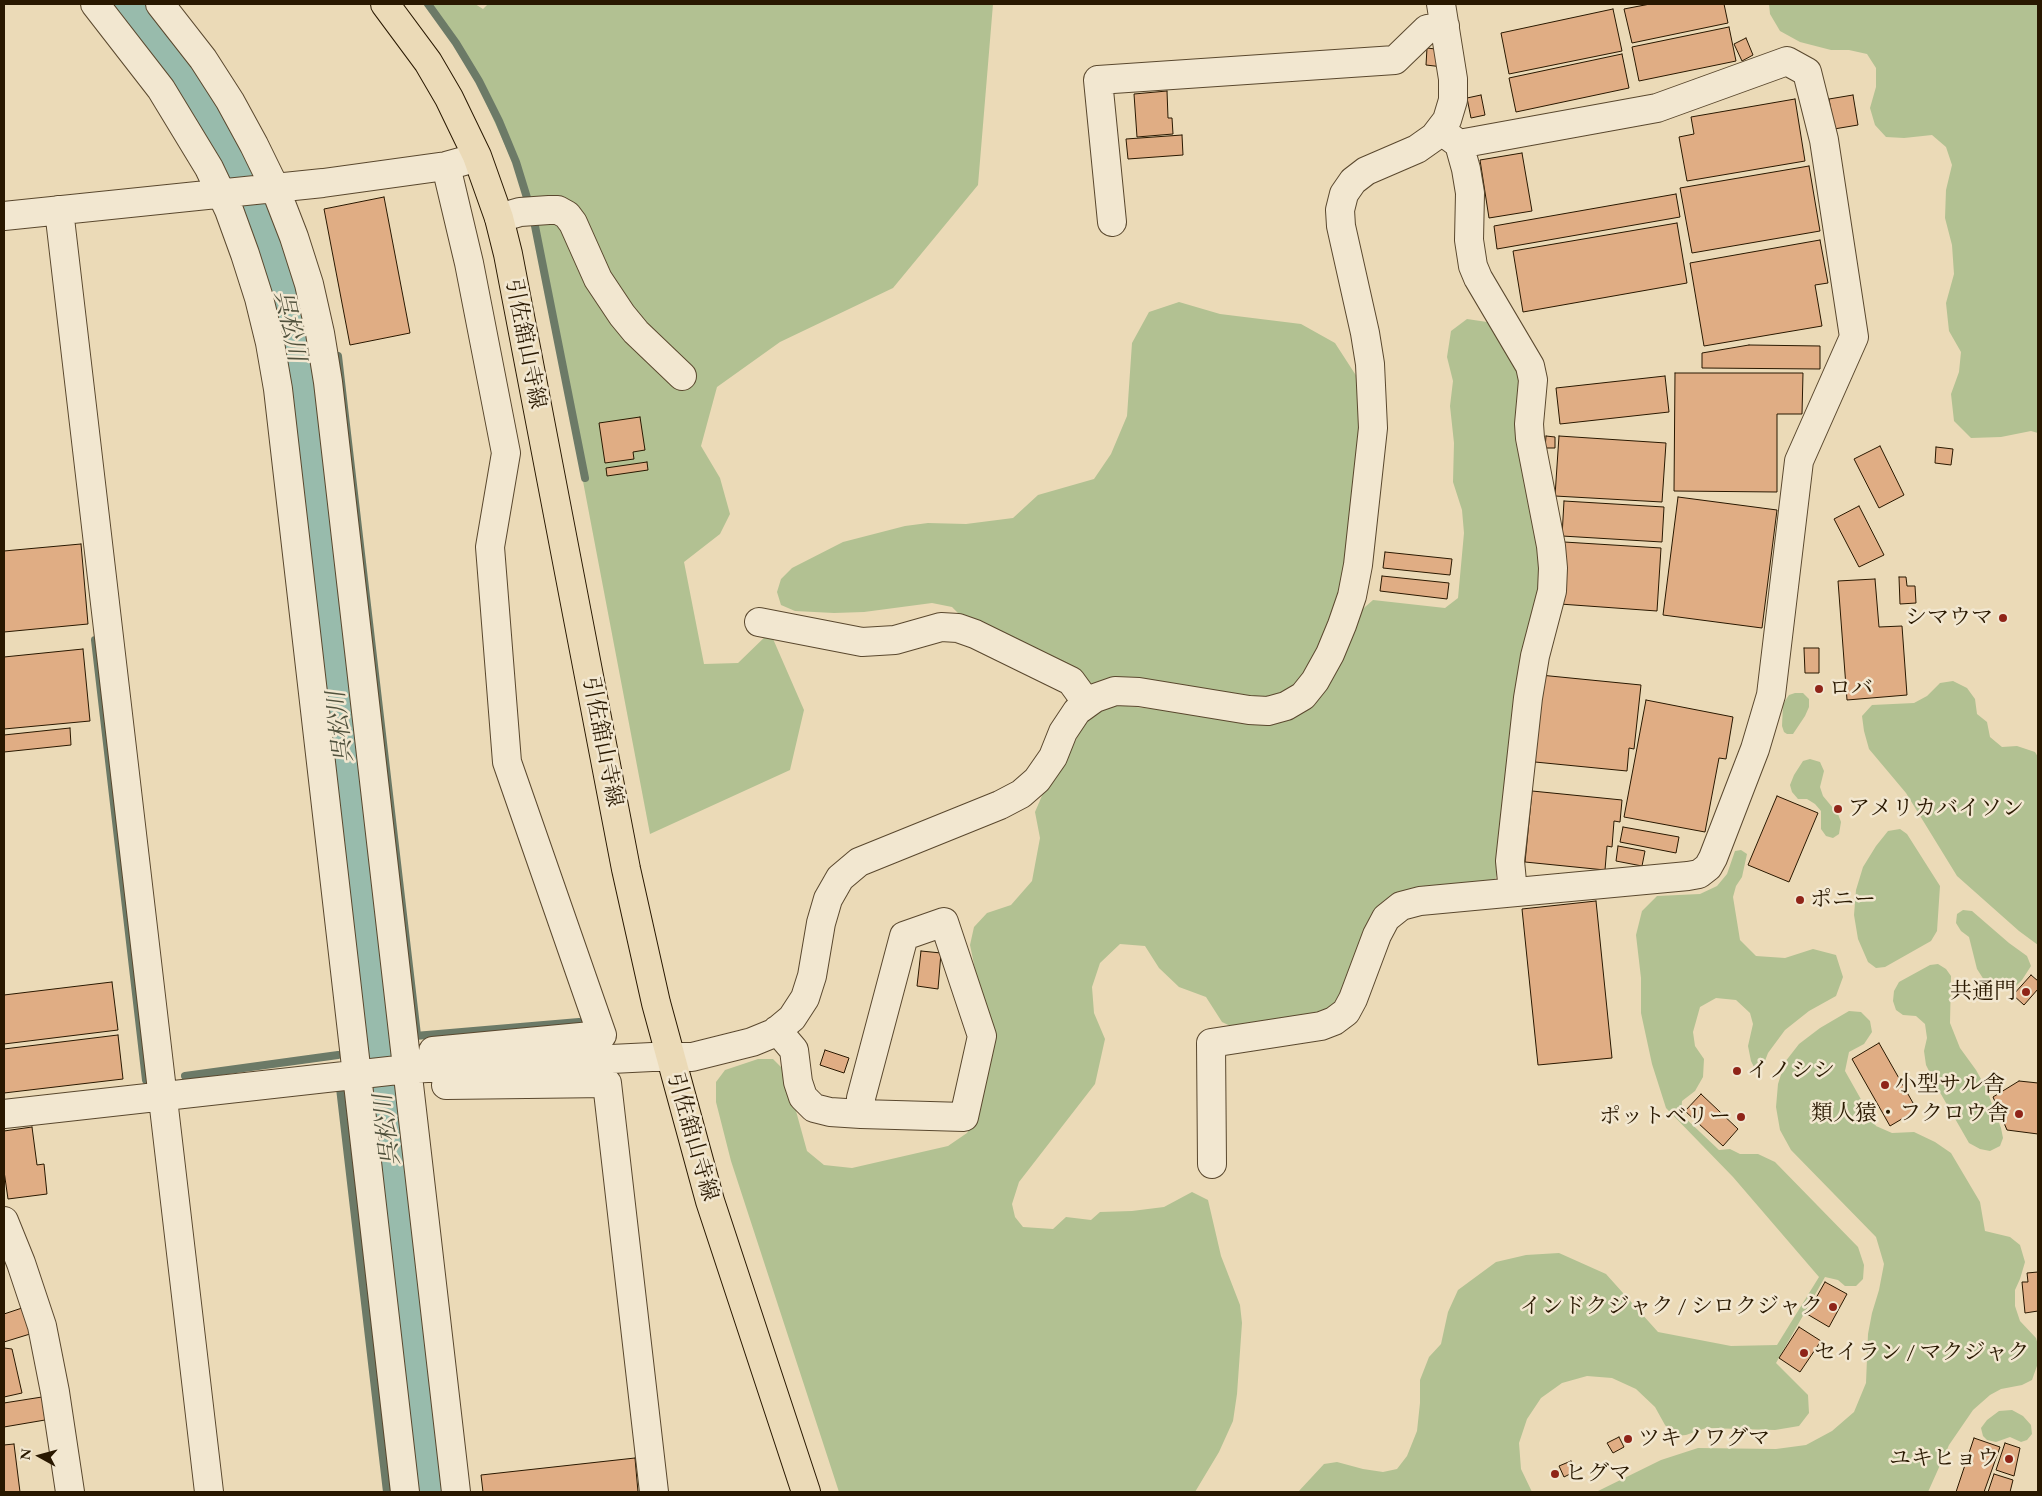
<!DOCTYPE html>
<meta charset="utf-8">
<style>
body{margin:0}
#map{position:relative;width:2042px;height:1496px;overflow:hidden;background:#ebdab7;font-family:"EB Garamond",serif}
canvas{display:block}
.frame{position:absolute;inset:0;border:5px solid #291800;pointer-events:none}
.north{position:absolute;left:15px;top:1431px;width:50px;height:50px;-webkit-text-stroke:4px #f2e7d0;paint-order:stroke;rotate:277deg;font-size:14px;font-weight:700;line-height:20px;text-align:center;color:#291800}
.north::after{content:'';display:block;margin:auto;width:18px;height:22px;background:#291800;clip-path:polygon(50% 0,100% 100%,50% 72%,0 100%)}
</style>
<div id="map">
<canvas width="2042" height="1496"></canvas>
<div class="frame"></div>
<div class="north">N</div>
</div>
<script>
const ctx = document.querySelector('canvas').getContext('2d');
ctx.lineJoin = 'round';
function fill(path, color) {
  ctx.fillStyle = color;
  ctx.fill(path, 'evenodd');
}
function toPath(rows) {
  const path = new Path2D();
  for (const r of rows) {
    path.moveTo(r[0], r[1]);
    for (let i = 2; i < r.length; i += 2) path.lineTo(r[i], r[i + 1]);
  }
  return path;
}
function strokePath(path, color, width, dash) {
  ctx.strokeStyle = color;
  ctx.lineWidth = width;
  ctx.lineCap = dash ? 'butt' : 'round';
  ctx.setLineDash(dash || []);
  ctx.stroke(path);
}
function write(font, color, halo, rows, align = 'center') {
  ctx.font = font + ' "EB Garamond","Noto Serif JP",serif';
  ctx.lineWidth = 5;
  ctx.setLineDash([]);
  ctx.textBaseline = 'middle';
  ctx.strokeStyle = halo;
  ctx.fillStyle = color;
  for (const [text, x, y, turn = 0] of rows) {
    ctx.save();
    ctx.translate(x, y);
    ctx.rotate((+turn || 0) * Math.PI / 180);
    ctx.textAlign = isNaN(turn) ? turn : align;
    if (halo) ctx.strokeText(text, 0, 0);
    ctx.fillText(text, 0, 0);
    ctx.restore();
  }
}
fill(toPath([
 [423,4,475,4,483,9,488,4,993,4,978,185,893,288,780,342,717,387,701,446,720,478,730,514,720,534,684,562,704,664,738,663,770,632,804,710,790,770,650,834,544,276,529,213,513,163,474,76,448,36],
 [1769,4,2038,4,2038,433,2031,431,2001,437,1971,438,1954,421,1951,394,1959,372,1961,352,1949,331,1946,303,1954,274,1952,245,1945,218,1946,190,1952,165,1946,147,1932,135,1904,138,1886,137,1875,125,1870,108,1876,87,1876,68,1867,54,1849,50,1831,50,1800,42,1780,31,1770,14],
 [1179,302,1220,314,1301,324,1335,343,1357,377,1363,412,1362,447,1338,608,1303,684,1275,700,1094,684,1059,673,965,620,952,607,932,603,864,612,834,613,795,611,781,605,777,592,781,579,792,568,843,542,905,526,928,523,966,524,1013,518,1038,495,1094,479,1111,454,1127,416,1132,343,1149,312],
 [1467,319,1487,322,1506,342,1518,361,1542,526,1540,590,1530,640,1522,650,1519,663,1497,874,1494,883,1409,896,1356,981,1326,1014,1241,1031,1222,1022,1206,997,1179,987,1159,968,1145,946,1120,944,1100,963,1092,987,1094,1013,1105,1039,1095,1084,1019,1182,1012,1204,1015,1217,1023,1227,1053,1229,1066,1217,1091,1220,1100,1212,1132,1211,1164,1207,1192,1192,1208,1200,1221,1256,1240,1305,1242,1323,1237,1394,1233,1421,1219,1452,1195,1492,839,1492,731,1161,716,1102,716,1082,725,1070,758,1059,773,1059,785,1071,807,1151,824,1165,852,1168,948,1146,967,1133,980,1112,990,1042,970,945,974,927,987,913,1011,905,1032,881,1040,838,1035,812,1044,791,1060,771,1085,722,1107,706,1127,706,1258,721,1317,698,1335,675,1348,645,1357,614,1373,600,1445,608,1458,598,1464,533,1462,510,1453,482,1454,443,1450,406,1453,381,1447,357,1451,331],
 [1953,681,1967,688,1975,699,1977,714,1987,722,1990,737,2002,747,2017,746,2035,752,2038,757,2038,945,2019,931,1957,876,1906,793,1869,749,1864,731,1862,716,1872,705,1914,703,1927,696,1940,683],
 [1795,693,1803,693,1809,699,1809,707,1805,716,1793,734,1787,734,1784,732,1782,726,1783,704,1789,695],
 [1810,759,1820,762,1824,771,1820,787,1823,796,1838,814,1841,822,1839,834,1833,838,1826,836,1821,829,1821,811,1815,804,1807,799,1798,799,1792,792,1790,785,1794,775,1803,761],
 [1900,829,1907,834,1940,886,1937,931,1931,941,1885,967,1876,968,1868,962,1858,939,1854,915,1856,890,1863,867,1876,846,1888,831],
 [1741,850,1747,854,1742,877,1736,886,1733,897,1740,940,1756,956,1785,958,1813,949,1836,955,1843,977,1836,996,1809,1011,1785,1030,1768,1053,1763,1066,1754,1067,1751,1061,1748,1046,1753,1024,1750,1013,1736,1000,1716,998,1700,1007,1693,1032,1695,1046,1704,1059,1703,1077,1695,1091,1682,1101,1681,1114,1719,1150,1730,1149,1740,1154,1758,1154,1775,1162,1858,1247,1864,1265,1863,1279,1856,1286,1845,1286,1838,1280,1825,1277,1776,1363,1808,1395,1809,1413,1799,1426,1775,1430,1706,1428,1686,1435,1675,1436,1665,1425,1655,1407,1636,1389,1612,1378,1587,1376,1562,1383,1541,1398,1527,1419,1519,1443,1521,1469,1532,1492,1298,1492,1324,1464,1337,1462,1363,1469,1383,1472,1397,1469,1407,1456,1417,1431,1420,1403,1420,1380,1429,1357,1441,1344,1448,1312,1458,1290,1496,1262,1526,1255,1559,1253,1606,1274,1658,1332,1731,1346,1777,1345,1819,1277,1733,1177,1666,1108,1652,1064,1641,1013,1641,978,1636,935,1642,911,1657,896,1700,894,1717,886,1727,874,1735,851],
 [1963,910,1972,911,2009,943,2027,956,2031,966,2022,980,2015,987,2005,991,1994,990,1986,983,1977,969,1969,937,1961,931,1956,923,1957,914],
 [1938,964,1946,969,1951,976,1950,1023,1960,1048,1976,1070,1986,1088,2001,1128,2003,1138,2000,1146,1990,1151,1980,1149,1969,1143,1938,1089,1926,1065,1924,1051,1927,1038,1925,1024,1916,1016,1903,1015,1896,1010,1893,1001,1894,991,1899,982,1930,965],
 [1849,1011,1861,1012,1870,1021,1872,1032,1864,1044,1849,1052,1845,1071,1876,1126,1892,1133,1914,1132,1935,1142,1951,1153,1980,1202,1985,1231,2010,1237,2020,1245,2025,1262,2020,1279,2015,1290,2015,1306,2020,1321,2036,1338,2038,1345,2038,1363,2032,1380,2022,1385,2001,1389,1990,1395,1973,1410,1949,1445,1928,1492,1596,1492,1661,1460,1698,1448,1776,1449,1806,1445,1832,1431,1854,1412,1866,1383,1868,1334,1872,1313,1879,1290,1884,1264,1876,1237,1791,1150,1780,1130,1776,1107,1778,1084,1785,1062,1799,1044,1820,1028],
 [2012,1410,2023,1416,2031,1425,2032,1434,2027,1440,2021,1442,2010,1437,1996,1442,1987,1440,1983,1436,1981,1428,1987,1420,1999,1411]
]), '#b2c192');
strokePath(toPath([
 [428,4,456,43,479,81,499,121,516,162,528,201],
 [534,221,585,478],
 [338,356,417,1035],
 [95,640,146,1080,149,1080],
 [415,1036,579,1022],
 [378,1039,396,1037],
 [362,1052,379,1050],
 [185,1076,338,1055],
 [340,1088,387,1492]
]), '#6c7a67', 8);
strokePath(toPath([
 [127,4,182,74,208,114,232,156,252,200,269,245,284,291,295,338,303,386,430,1492]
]), '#98bbac', 48);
const building = toPath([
 [1650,4,1724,4,1728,23,1632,43,1624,9,1650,4],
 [1613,9,1622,51,1509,74,1501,33,1613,9],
 [1729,27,1736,61,1639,81,1632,47,1729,27],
 [1746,38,1753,55,1742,61,1734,44,1746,38],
 [1427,48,1444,50,1443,67,1426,65,1427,48],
 [1622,54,1629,88,1516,112,1509,78,1622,54],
 [1167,91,1168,118,1172,118,1173,134,1137,137,1134,94,1167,91],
 [1481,95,1485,115,1471,118,1467,98,1481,95],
 [1853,95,1858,125,1834,129,1829,99,1853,95],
 [1795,99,1805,161,1687,181,1679,137,1694,134,1691,117,1795,99],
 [1182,135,1183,155,1128,159,1126,139,1182,135],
 [1522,153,1532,211,1489,218,1480,160,1522,153],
 [1809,166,1820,231,1692,253,1680,188,1809,166],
 [1676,194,1680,217,1497,249,1494,226,1676,194],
 [384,197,410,333,350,345,324,209,384,197],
 [1677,223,1687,283,1523,312,1513,251,1677,223],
 [1820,240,1828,283,1815,285,1822,326,1704,346,1690,263,1820,240],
 [1749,345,1820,346,1820,369,1702,368,1702,353,1749,345],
 [1675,373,1803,373,1802,414,1777,414,1777,492,1674,491,1675,373],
 [1665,376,1669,412,1560,424,1556,388,1665,376],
 [640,417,645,450,633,452,634,459,605,463,599,423,640,417],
 [1546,436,1555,437,1555,448,1545,448,1546,436],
 [1559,436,1666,443,1662,502,1555,496,1559,436],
 [1880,446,1904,495,1879,508,1854,459,1880,446],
 [1936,447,1953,449,1951,465,1935,463,1936,447],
 [647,462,648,470,607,476,606,468,647,462],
 [1678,497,1777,510,1762,628,1663,615,1678,497],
 [1564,501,1664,507,1662,542,1562,536,1564,501],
 [1859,506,1884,555,1859,567,1834,519,1859,506],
 [1564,542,1661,548,1657,611,1560,604,1564,542],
 [81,544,88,624,4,632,4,551,81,544],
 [1385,552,1452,559,1450,575,1383,568,1385,552],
 [1382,576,1449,583,1447,599,1380,591,1382,576],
 [1899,577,1906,577,1907,586,1915,586,1916,603,1900,604,1899,577],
 [1875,579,1879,627,1902,626,1907,695,1847,700,1838,581,1875,579],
 [1804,648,1819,648,1819,673,1805,673,1804,648],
 [83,649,90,721,4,729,4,657,83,649],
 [1540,675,1641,685,1634,749,1629,748,1627,771,1535,762,1540,675],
 [1646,700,1733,717,1726,759,1719,758,1705,832,1624,817,1646,700],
 [70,728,71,745,4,752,4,735,70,728],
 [1532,791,1622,800,1620,822,1614,821,1612,847,1607,846,1605,870,1525,862,1532,791],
 [1777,796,1818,813,1789,882,1748,865,1777,796],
 [1623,827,1679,837,1676,853,1620,842,1623,827],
 [1618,846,1645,851,1642,866,1616,861,1618,846],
 [1596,901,1612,1058,1538,1065,1522,909,1596,901],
 [921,951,941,953,938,989,917,986,921,951],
 [2031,975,2038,981,2038,989,2024,1005,2013,995,2031,975],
 [112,982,118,1030,4,1044,4,995,112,982],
 [118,1035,123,1079,4,1093,4,1049,118,1035],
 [1879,1043,1917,1110,1890,1126,1852,1059,1879,1043],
 [825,1050,849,1058,844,1073,820,1065,825,1050],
 [2019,1081,2038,1083,2038,1134,2007,1130,1993,1097,2019,1081],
 [1701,1094,1738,1129,1723,1146,1685,1111,1701,1094],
 [32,1127,37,1165,44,1164,47,1194,8,1199,4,1171,4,1131,32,1127],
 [2038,1272,2038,1311,2025,1313,2022,1282,2028,1282,2027,1273,2038,1272],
 [1825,1282,1847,1294,1829,1327,1807,1314,1825,1282],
 [22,1308,30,1334,4,1342,4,1314,22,1308],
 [1799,1327,1821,1341,1800,1372,1779,1358,1799,1327],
 [4,1348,12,1349,22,1393,4,1397,4,1348],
 [42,1397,45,1420,4,1427,4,1403,42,1397],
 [1619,1437,1624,1447,1613,1453,1607,1443,1619,1437],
 [1974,1438,2000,1447,1984,1492,1956,1492,1974,1438],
 [2005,1443,2020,1448,2014,1476,1996,1470,2005,1443],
 [14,1444,20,1492,4,1492,4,1445,14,1444],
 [635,1458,638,1492,483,1492,481,1475,635,1458],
 [1571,1461,1576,1471,1564,1477,1559,1466,1571,1461],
 [1994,1474,2013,1480,2010,1492,1988,1492,1994,1474]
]);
fill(building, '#e0ad84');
strokePath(building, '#291800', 1);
const minor = toPath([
 [95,4,161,89,209,168,229,210,245,254,259,298,270,343,278,389,405,1492],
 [160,4,203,59,230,101,254,145,275,188,294,237,309,284,320,333,328,382,456,1492],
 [1459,144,1466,169,1470,193,1469,240,1473,266,1478,278,1530,366,1533,380,1529,424,1530,438,1551,546,1553,568,1552,591,1535,656,1528,698,1510,861,1513,892],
 [59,210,209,1492],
 [4,216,323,183,446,166,464,161],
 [499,218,520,212,549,210,558,210,567,215,573,223,598,279,622,315,636,332,682,376],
 [1112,222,1098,80,1395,60,1427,29,1445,26],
 [759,622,862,642,895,640,941,627,958,628,975,634,1071,681,1087,703],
 [777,1030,794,1050,798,1082,803,1097,814,1108,830,1112,861,1114,964,1117,982,1036,944,922,904,936,861,1098,861,1114],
 [433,1051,602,1035,507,762,490,547,506,453,469,263,446,166],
 [446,1085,607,1083,654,1492],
 [4,1114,407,1069,652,1057,692,1057,752,1042,774,1033,792,1018,805,998,812,976,821,923,828,899,840,878,859,862,1000,805,1021,794,1037,780,1053,757,1063,732,1077,711,1095,698,1115,691,1139,692,1249,710,1268,711,1286,706,1303,696,1315,681,1330,654,1342,625,1352,596,1358,565,1373,428,1370,364,1365,333,1341,226,1340,210,1344,194,1353,181,1366,171,1417,149,1434,137,1447,120,1453,100,1453,79,1441,4],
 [1212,1164,1211,1043,1321,1026,1334,1021,1346,1012,1353,999,1377,935,1386,918,1401,906,1420,901,1688,876,1699,874,1708,867,1713,858,1755,749,1771,695,1799,461,1854,337,1824,140,1807,72,1787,61,1657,108,1459,144,1440,130],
 [4,1221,21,1263,42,1326,55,1392,70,1492]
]);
const major = toPath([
 [385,4,428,62,449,98,477,156,499,218,508,254,626,869,656,1003,710,1201,806,1492]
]);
strokePath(minor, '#5a482e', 30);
strokePath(major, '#291800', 30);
strokePath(minor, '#f2e7d0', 28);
strokePath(major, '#ebdab7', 28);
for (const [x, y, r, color] of [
 [2003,618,5,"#8f2418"],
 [1819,689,5,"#8f2418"],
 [1838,809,5,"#8f2418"],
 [1800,900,5,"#8f2418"],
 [2026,992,5,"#8f2418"],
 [1737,1071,5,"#8f2418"],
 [1885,1085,5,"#8f2418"],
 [2019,1114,5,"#8f2418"],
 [1741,1117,5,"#8f2418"],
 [1833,1307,5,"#8f2418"],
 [1804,1353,5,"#8f2418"],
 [1628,1439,5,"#8f2418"],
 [2009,1459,5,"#8f2418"],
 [1555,1474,5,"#8f2418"]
]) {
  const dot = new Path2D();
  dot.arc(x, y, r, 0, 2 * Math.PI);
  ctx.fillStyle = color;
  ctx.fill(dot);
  strokePath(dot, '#f2e7d0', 2);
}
write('22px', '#291800', '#f2e7d0', [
 ["引佐舘山寺線",525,344,79],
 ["引佐舘山寺線",602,742,79],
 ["引佐舘山寺線",692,1137,74]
]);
write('22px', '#291800', '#f2e7d0', [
 ["シマウマ",1993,618,"right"],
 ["ロバ",1829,689],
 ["アメリカバイソン",1848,809],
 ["ポニー",1810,900],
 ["共通門",2016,992,"right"],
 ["イノシシ",1747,1071],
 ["小型サル舎",1895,1085],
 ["類人猿・フクロウ舎",2009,1114,"right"],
 ["ポットベリー",1731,1117,"right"],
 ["インドクジャク / シロクジャク",1823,1307,"right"],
 ["セイラン / マクジャク",1814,1353],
 ["ツキノワグマ",1638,1439],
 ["ユキヒョウ",1999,1459,"right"],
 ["ヒグマ",1565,1474]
], 'left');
write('italic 24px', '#50513c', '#f2e7d0', [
 ["呉松川",289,326,78],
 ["呉松川",341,727,-97],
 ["呉松川",388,1130,-97]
]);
</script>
